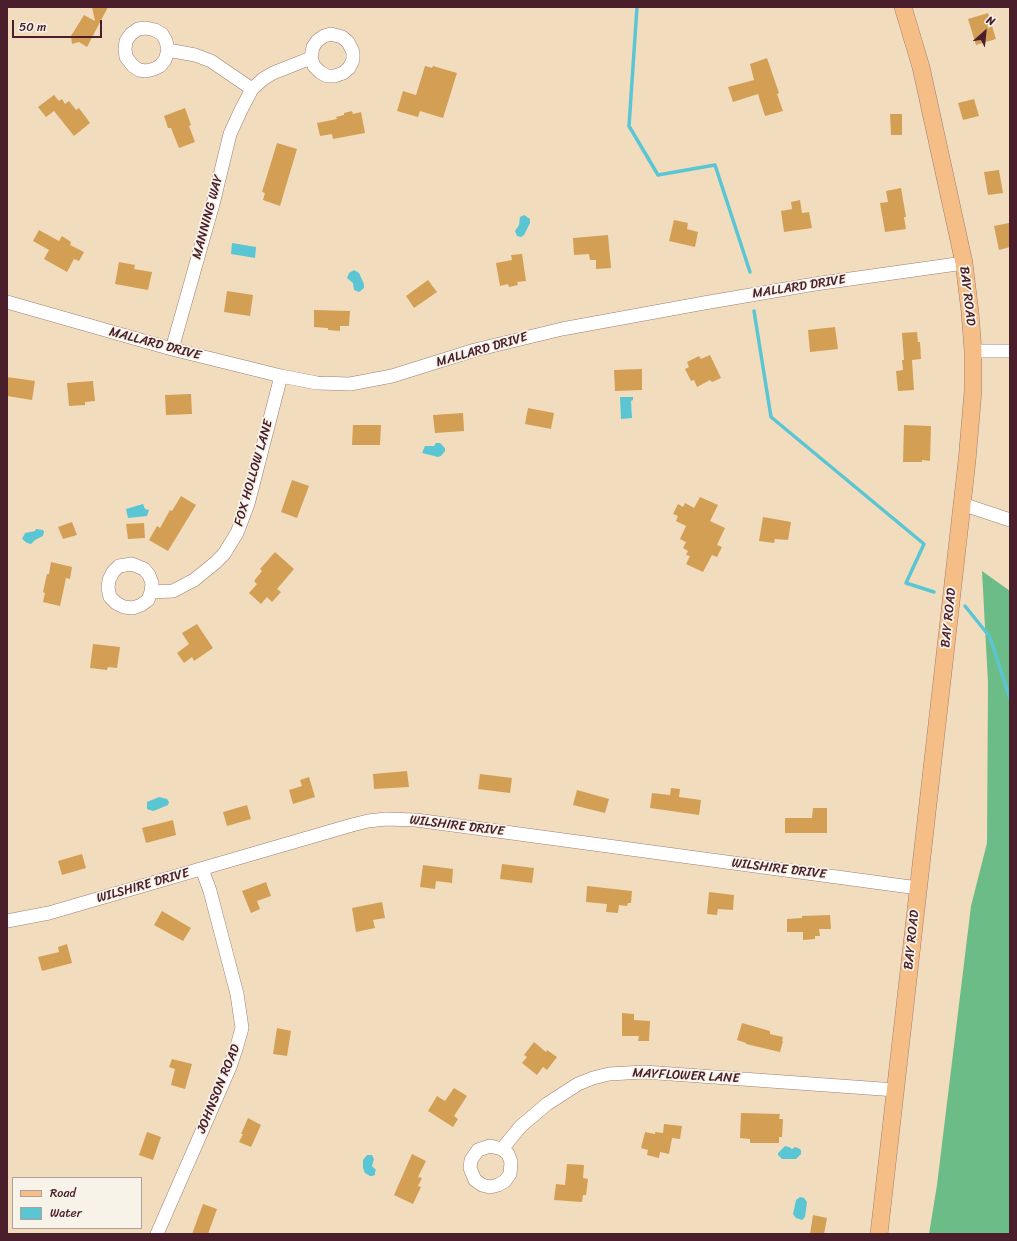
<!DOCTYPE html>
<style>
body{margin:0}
#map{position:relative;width:1017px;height:1241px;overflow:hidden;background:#f2dcbe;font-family:Sriracha,sans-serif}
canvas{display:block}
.frame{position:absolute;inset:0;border:8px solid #4a1f2b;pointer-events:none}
.legend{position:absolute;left:12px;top:1177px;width:130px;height:52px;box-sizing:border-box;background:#f7f3e8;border:1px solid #b29e9c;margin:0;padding:5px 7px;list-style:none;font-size:12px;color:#4a1f2b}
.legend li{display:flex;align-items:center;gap:8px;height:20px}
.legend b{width:20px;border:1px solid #b29e9c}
.north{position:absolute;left:965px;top:12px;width:40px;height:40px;-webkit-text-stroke:3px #f7f3e8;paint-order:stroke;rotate:27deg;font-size:11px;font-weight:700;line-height:16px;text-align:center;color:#4a1f2b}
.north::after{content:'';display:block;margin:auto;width:14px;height:18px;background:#4a1f2b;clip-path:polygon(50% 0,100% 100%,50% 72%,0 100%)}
.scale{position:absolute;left:12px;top:20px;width:90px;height:18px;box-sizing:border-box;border:2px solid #4a1f2b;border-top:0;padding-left:5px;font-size:12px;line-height:14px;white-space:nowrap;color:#4a1f2b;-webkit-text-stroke:3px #f7f3e8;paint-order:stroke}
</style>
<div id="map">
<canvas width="1017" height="1241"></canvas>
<div class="frame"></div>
<ul class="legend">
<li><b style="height:5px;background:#f6be87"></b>Road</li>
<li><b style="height:11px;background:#5bc6d3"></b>Water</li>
</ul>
<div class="north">N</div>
<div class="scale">50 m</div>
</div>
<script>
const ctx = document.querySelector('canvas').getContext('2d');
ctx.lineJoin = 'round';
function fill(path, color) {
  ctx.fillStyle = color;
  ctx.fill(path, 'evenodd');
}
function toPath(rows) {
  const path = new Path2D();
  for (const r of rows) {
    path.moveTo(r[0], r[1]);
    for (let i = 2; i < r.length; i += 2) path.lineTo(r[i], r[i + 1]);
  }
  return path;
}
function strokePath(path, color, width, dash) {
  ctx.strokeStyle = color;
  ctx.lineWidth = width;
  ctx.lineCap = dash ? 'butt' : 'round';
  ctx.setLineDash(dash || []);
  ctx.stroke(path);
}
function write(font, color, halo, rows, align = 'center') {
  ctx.font = font + ' Sriracha,sans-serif';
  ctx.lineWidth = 3.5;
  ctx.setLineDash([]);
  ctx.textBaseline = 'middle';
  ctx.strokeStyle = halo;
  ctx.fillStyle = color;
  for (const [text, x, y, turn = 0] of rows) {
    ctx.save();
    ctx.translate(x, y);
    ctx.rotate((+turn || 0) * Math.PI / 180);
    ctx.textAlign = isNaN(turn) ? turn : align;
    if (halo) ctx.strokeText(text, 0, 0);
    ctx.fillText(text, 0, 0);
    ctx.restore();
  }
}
fill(toPath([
 [982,571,1010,591,1010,1234,929,1234,937,1185,971,906,987,843,988,683]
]), '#6cbc87');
fill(toPath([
 [524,215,530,219,530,223,524,235,521,237,517,236,515,231,519,225,520,217],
 [232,243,256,247,255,258,231,254],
 [354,270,359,273,364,284,364,288,359,292,354,290,353,283,347,278,349,273],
 [620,397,633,397,633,400,631,401,632,418,621,419],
 [436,443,440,443,445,448,445,451,441,456,438,457,422,453,425,446,434,446],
 [143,504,145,509,149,510,147,516,128,518,126,509],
 [36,529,43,530,44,532,43,536,35,540,31,544,27,543,22,539,25,533,35,531],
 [159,797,167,799,169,802,168,805,156,810,153,811,147,809,147,802],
 [785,1146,789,1147,792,1149,795,1147,798,1148,801,1150,801,1154,796,1159,782,1159,778,1155,778,1153],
 [367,1155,372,1155,374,1159,372,1166,376,1170,375,1172,375,1175,372,1176,370,1176,365,1173,363,1168,363,1160],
 [800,1197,804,1198,807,1202,805,1217,802,1220,796,1218,793,1214,796,1200]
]), '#5bc6d3');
strokePath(toPath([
 [637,7,629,126,658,175,715,165,750,272],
 [754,311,771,417,924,544,906,583,934,592],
 [965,606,990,637,1010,699]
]), '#5bc6d3', 3.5);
fill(toPath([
 [92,7,108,7,87,47,79,42,72,44,71,36,84,15,95,21],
 [988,13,996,39,976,45,968,19],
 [767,58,779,93,777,94,783,111,765,116,758,94,733,102,728,87,754,80,750,64],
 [425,66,432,68,433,66,457,73,443,118,420,111,418,117,397,111,403,91,416,95],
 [54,95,59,101,62,99,65,104,69,101,76,110,79,108,90,123,74,136,54,111,46,117,38,107],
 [974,99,979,116,963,120,958,103],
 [185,108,191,125,189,126,195,142,179,148,171,128,168,128,164,116],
 [352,111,353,114,361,112,365,133,333,139,332,134,320,136,317,123,337,119,336,117,344,115,344,113],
 [890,114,902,114,902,135,891,135],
 [277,143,297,149,280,206,263,200,265,193,262,192],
 [999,170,1003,193,988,195,984,172],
 [901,188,906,217,904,217,906,229,885,232,880,203,888,202,886,191],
 [800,200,802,213,809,212,812,228,784,232,781,211,792,209,791,202],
 [674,220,688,223,687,229,698,232,695,247,669,241],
 [1009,223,1010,247,999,250,994,226],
 [39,230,59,241,62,236,71,242,70,245,84,252,79,261,74,259,67,272,44,259,49,250,33,241],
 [608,235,611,268,596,269,596,260,590,260,589,254,574,255,573,238],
 [522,254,526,281,517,282,518,285,509,287,508,284,500,286,496,263,512,260,511,255],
 [119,262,135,265,134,269,152,272,148,290,115,284],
 [428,280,437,292,414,308,406,296],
 [227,291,253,295,250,316,224,312],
 [314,310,350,311,349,326,340,326,340,331,328,330,328,328,314,327],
 [835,327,838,349,810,352,808,330],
 [917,332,918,342,920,342,921,359,912,360,914,390,898,391,896,371,903,370,902,360,904,360,902,333],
 [710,355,721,378,712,382,710,380,697,387,694,380,691,381,685,369,689,367,687,362,699,356,701,359],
 [642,369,642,390,615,391,614,370],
 [7,377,35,381,32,400,7,396],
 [93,381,95,401,85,402,85,405,69,406,67,383],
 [191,394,192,414,166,415,165,395],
 [528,408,554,413,551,429,525,424],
 [463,413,464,431,435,433,433,415],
 [353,425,381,425,380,445,352,445],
 [904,425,931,426,930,461,922,460,922,462,903,462],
 [292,480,309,486,297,518,281,512],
 [181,496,196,505,168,551,149,540,157,526,160,528,170,510,172,511],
 [700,497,718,505,710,521,725,528,717,545,722,547,717,557,712,555,703,572,686,564,690,556,686,555,688,551,683,548,686,542,680,539,686,526,676,521,678,516,673,514,678,504,683,507,685,503,694,508],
 [763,517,791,522,788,540,775,539,774,543,759,541],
 [72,522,77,535,63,539,58,527],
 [144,523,145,538,128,539,126,524],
 [275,552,294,569,277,589,281,592,272,602,267,597,261,604,249,593,257,584,254,581,262,571,260,569],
 [51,562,72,567,70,579,66,578,60,606,43,602,45,593,43,592,47,574,49,574],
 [197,624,213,648,194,661,192,657,184,663,177,653,189,644,182,633],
 [93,644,120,647,117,668,108,667,107,670,90,668],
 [407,771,409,787,374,789,373,774],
 [480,774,512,778,510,793,478,789],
 [309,777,315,797,293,804,289,790,302,786,300,780],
 [671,788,680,789,679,797,701,800,699,815,650,808,652,793,670,795],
 [577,790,609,799,605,813,573,805],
 [247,805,251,819,227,826,223,812],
 [813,808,827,808,827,833,785,833,785,818,812,818],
 [173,820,176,835,146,843,142,828],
 [82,854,86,868,62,875,58,861],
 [502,864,534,868,532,883,500,879],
 [423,865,453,869,452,883,436,881,435,889,420,887],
 [266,882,271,896,257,901,260,909,251,913,242,891],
 [587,886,632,891,631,903,628,903,627,906,619,905,618,913,606,912,607,904,586,902],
 [709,892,734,895,733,910,718,909,717,915,707,914],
 [382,902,385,918,373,920,375,928,356,932,352,908],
 [162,911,191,928,183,941,154,925],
 [830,915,831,929,819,929,820,936,815,936,815,939,803,940,803,932,787,932,787,919,802,918,802,916],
 [67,944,72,963,42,971,38,957,59,952,58,947],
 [622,1013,634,1014,634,1020,650,1021,649,1041,638,1041,639,1036,622,1036],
 [742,1023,770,1031,770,1034,783,1037,782,1041,783,1041,780,1052,746,1044,746,1043,737,1040],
 [277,1028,291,1031,287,1056,273,1054],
 [534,1042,546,1052,547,1050,557,1057,547,1070,543,1067,537,1075,522,1063,527,1057,524,1055],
 [172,1059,192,1064,185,1089,171,1085,175,1069,169,1067],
 [454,1088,467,1096,454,1116,458,1119,453,1127,428,1111,437,1096,445,1101],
 [741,1113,780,1114,779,1119,783,1119,782,1137,779,1137,779,1143,750,1143,750,1139,740,1138],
 [248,1118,261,1125,251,1147,239,1142,243,1134,241,1134],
 [664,1124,682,1126,680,1139,672,1138,669,1154,660,1152,659,1158,647,1155,648,1150,641,1148,645,1132,655,1134,655,1132,663,1133],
 [147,1132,161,1137,153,1160,139,1155],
 [412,1154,426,1161,418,1177,422,1178,418,1186,421,1187,413,1204,394,1195],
 [567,1164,584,1165,583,1178,588,1179,586,1195,583,1195,582,1202,554,1200,556,1184,565,1185],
 [203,1204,217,1209,208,1234,192,1234],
 [813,1215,827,1218,824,1234,810,1234]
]), '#d29f55');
const minor = toPath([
 [168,50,166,41,162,34,155,30,146,28,138,29,131,34,126,41,125,49,126,57,133,66,139,70,146,71,154,69,160,66,165,60,168,50,195,55,211,61,252,89],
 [7,302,172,349,281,376,317,383,350,384,392,376,475,350,562,329,704,303,815,284,964,263],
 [172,349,213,204,230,134,241,110,252,89,263,79,273,73,311,58,313,47,317,41,324,36,331,34,342,37,348,42,353,52,353,60,349,68,343,73,335,76,327,76,320,72,314,66,311,58],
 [973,351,1010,351],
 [962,504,1010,520],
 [151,592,148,600,141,605,133,608,124,607,116,603,110,597,108,588,109,580,113,572,119,566,132,564,144,569,149,575,152,583,151,592,173,591,194,580,215,563,224,554,237,533,248,504,281,376],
 [7,921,49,913,352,825,368,821,386,819,416,820,918,888],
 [502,1149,508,1154,511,1162,510,1174,505,1181,498,1185,490,1187,482,1185,475,1180,470,1168,471,1160,478,1150,490,1146,502,1149,521,1126,547,1104,578,1084,593,1078,609,1074,644,1072,896,1090],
 [157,1234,230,1067,237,1046,242,1028,237,994,210,891,202,869]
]);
const major = toPath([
 [879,1234,967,461,973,391,973,351,970,312,964,263,921,67,903,7]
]);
strokePath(minor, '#9e7e74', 14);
strokePath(major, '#9e7e74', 18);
strokePath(minor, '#fff', 13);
strokePath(major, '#f6be87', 17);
write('13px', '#4a1f2b', '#f7f3e8', [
 ["MANNING WAY",208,217,-75],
 ["MALLARD DRIVE",799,287,-9],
 ["BAY ROAD",967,296,83],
 ["MALLARD DRIVE",155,344,15],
 ["MALLARD DRIVE",482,350,-16],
 ["FOX HOLLOW LANE",254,473,-74],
 ["BAY ROAD",949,618,-84],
 ["WILSHIRE DRIVE",457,826,7],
 ["WILSHIRE DRIVE",779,869,7],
 ["WILSHIRE DRIVE",143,886,-16],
 ["BAY ROAD",912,940,-84],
 ["MAYFLOWER LANE",686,1076,3],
 ["JOHNSON ROAD",219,1089,-68]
]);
</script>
